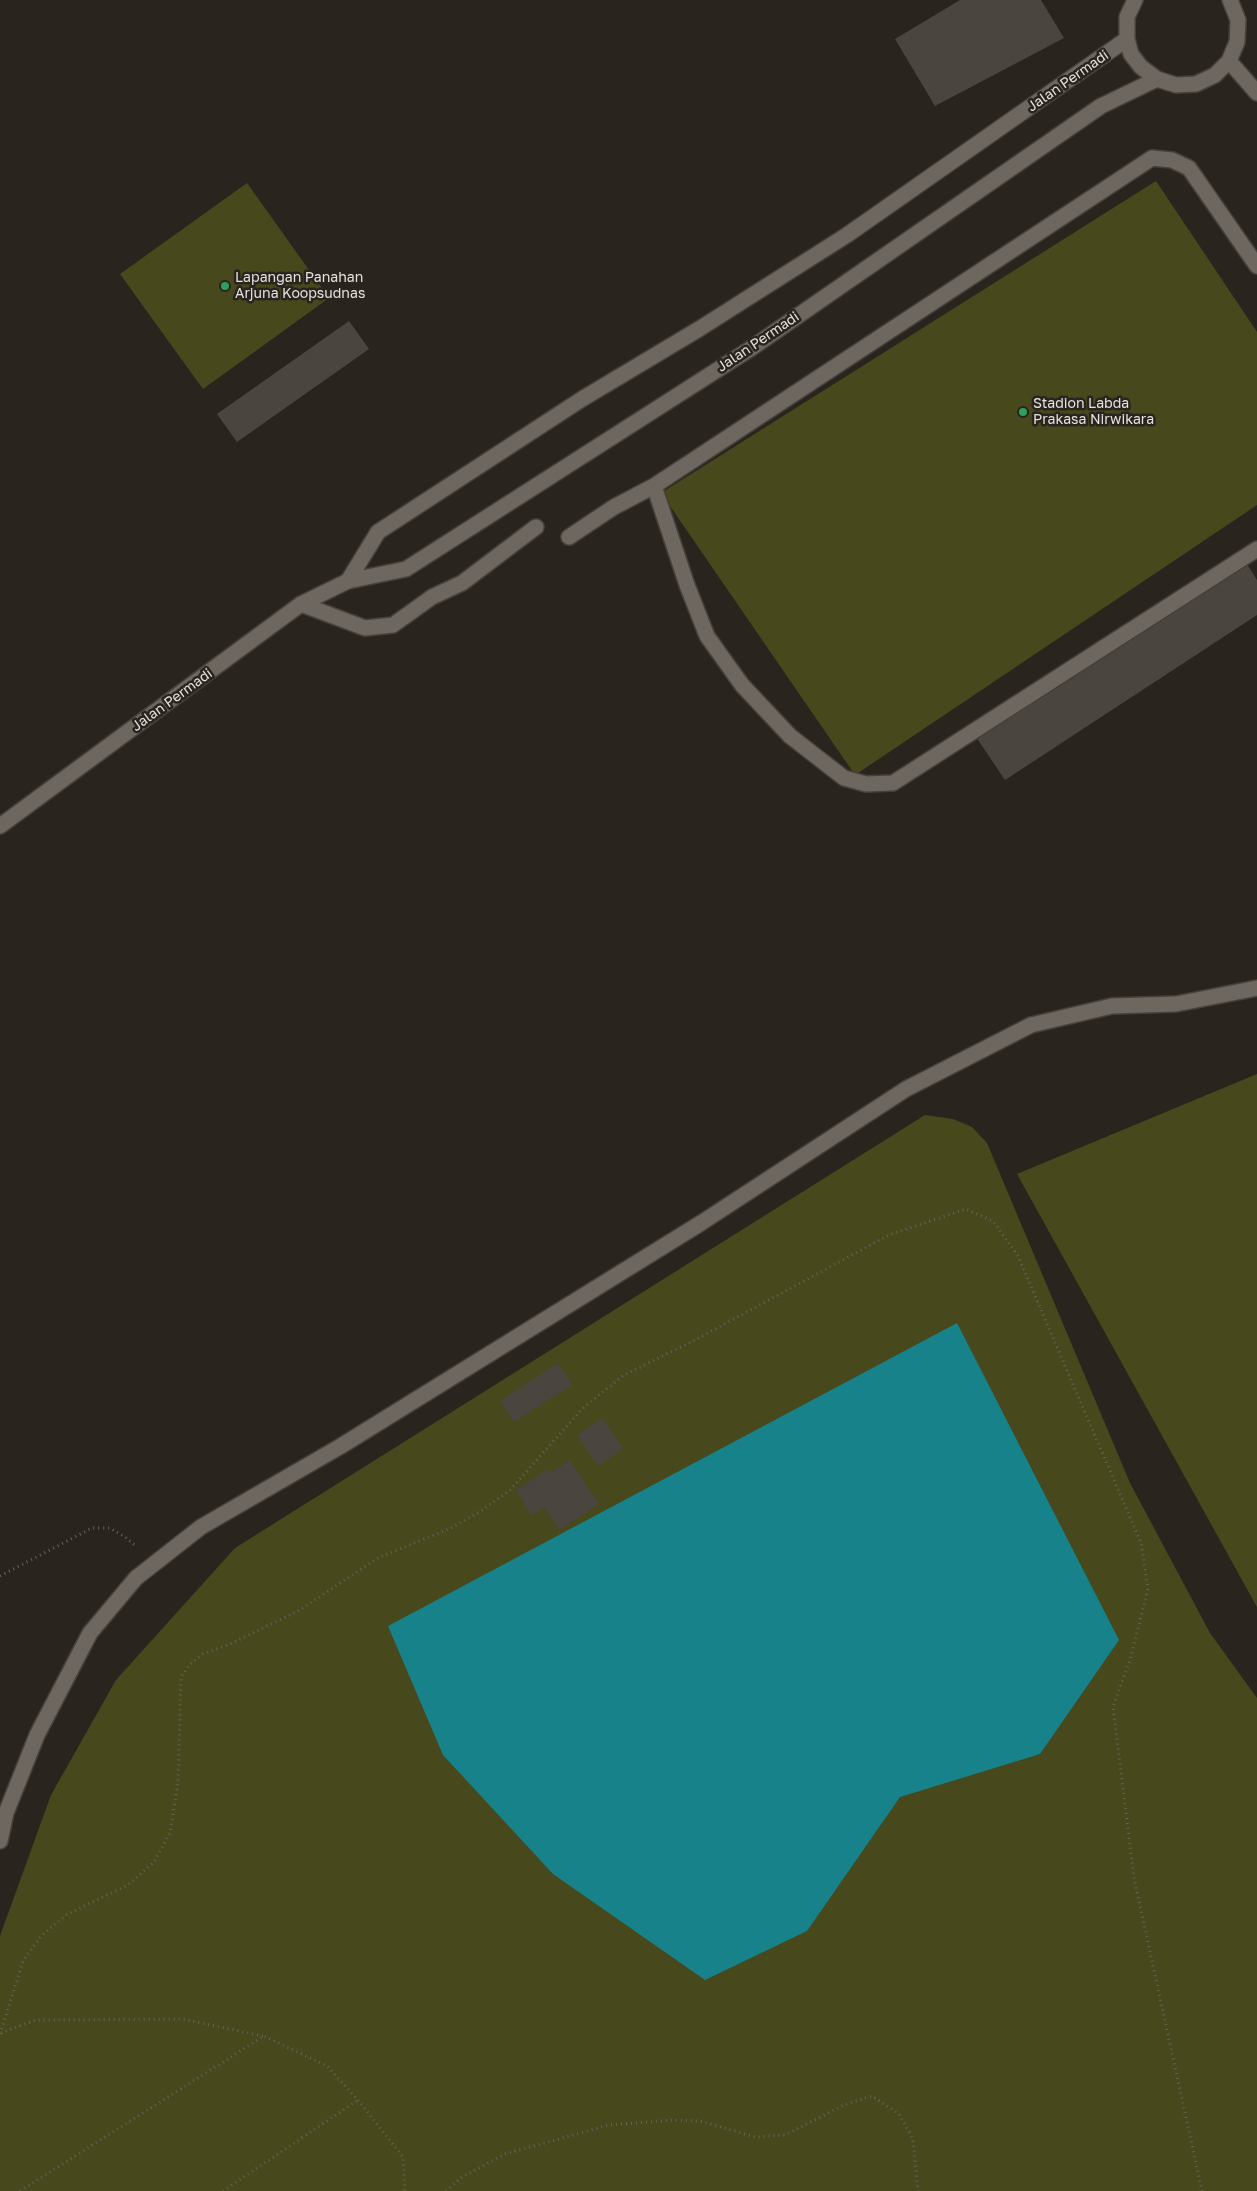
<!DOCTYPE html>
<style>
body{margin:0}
canvas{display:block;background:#29241e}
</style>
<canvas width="1257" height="2191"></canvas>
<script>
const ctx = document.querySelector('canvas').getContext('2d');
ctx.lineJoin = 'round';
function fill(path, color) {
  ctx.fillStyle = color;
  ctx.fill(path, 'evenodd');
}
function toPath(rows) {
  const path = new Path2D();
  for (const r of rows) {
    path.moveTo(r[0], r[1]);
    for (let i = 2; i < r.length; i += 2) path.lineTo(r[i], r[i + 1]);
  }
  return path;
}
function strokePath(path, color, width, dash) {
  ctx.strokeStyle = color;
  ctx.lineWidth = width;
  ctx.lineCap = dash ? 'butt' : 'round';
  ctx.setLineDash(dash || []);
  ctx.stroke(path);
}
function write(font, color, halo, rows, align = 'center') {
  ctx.font = font + ' "Golos Text",sans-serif';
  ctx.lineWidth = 5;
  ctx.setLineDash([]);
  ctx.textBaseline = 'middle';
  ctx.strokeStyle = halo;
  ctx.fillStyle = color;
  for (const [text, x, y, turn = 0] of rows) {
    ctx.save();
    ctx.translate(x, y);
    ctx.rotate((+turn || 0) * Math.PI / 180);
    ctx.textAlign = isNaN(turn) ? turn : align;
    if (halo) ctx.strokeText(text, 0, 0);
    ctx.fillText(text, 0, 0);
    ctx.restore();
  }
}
fill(toPath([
 [1156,181,1257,332,1257,505,855,775,661,493],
 [247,183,329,298,203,389,120,274],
 [1257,1074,1257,1607,1017,1174],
 [925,1115,953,1119,972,1127,987,1143,1130,1483,1210,1633,1257,1698,1257,2191,0,2191,0,1936,51,1795,116,1680,235,1548]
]), '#47481b');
fill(toPath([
 [957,1323,1119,1640,1040,1754,900,1797,807,1931,705,1980,553,1874,443,1755,388,1626]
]), '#18828b');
fill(toPath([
 [960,0,1041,0,1064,38,935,106,895,39],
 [349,321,369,349,237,442,217,414],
 [1245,561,1257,580,1257,615,1005,780,976,737],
 [558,1363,572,1385,514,1422,500,1401],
 [603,1418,623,1449,598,1466,577,1435],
 [570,1460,599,1504,559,1530,544,1507,532,1516,516,1490,548,1469,550,1473]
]), '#4b453f');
const lane = toPath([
 [1135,0,1127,17,1127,39,1131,54,1141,67,1157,79,1176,85,1196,84,1215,75,1229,61,1237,42,1238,20,1230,0],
 [1229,61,1257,93],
 [654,486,687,585,707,636,742,685,790,736,844,778,866,784,893,783,1257,549],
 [569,537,614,507,654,486,1152,158,1172,160,1189,168,1257,266],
 [348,581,406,569,750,349,1101,106,1157,79],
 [348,581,378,532,582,399,699,329,847,235,1127,39],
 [301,604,365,628,393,625,432,597,462,583,536,527],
 [0,1841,6,1813,37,1735,90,1633,136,1578,201,1527,341,1446,701,1223,906,1089,1031,1025,1112,1006,1176,1004,1257,988]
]);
const street = toPath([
 [0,826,301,604,348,581]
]);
strokePath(lane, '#45403b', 18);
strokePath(street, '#45403b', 18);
strokePath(toPath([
 [0,1576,92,1528,110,1528,125,1537,137,1547],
 [1,2033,36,2020,183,2019,263,2036],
 [0,2034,23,1961,41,1936,66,1915,128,1885,154,1862,170,1833,178,1783,181,1677,190,1664,203,1654,228,1645,298,1611,378,1558,451,1528,481,1511,510,1490,583,1408,624,1375,695,1340,889,1235,966,1209,993,1221,1018,1256,1141,1543,1148,1589,1130,1660,1113,1707,1134,1878,1202,2191],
 [20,2191,264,2036,327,2066,358,2100,403,2157,405,2191],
 [223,2191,358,2100],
 [446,2191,462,2177,505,2154,609,2125,673,2120,700,2121,755,2137,785,2135,844,2105,872,2096,899,2114,913,2139,918,2191]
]), '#67625d', 3, [1, 4]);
strokePath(lane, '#6e6760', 15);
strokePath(street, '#6e6760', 15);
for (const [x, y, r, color] of [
 [225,286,5,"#2e9e5b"],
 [1023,412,5,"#2e9e5b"]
]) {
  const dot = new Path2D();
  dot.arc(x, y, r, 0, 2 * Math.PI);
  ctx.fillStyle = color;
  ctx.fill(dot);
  strokePath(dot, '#29241e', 2);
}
write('14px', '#e5e2de', '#29241e', [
 ["Jalan Permadi",1068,81,-35],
 ["Jalan Permadi",758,342,-34],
 ["Jalan Permadi",172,700,-36]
]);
write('14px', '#e5e2de', '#29241e', [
 ["Lapangan Panahan",235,278],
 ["Arjuna Koopsudnas",235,294],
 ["Stadion Labda",1033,404],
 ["Prakasa Nirwikara",1033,420]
], 'left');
</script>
